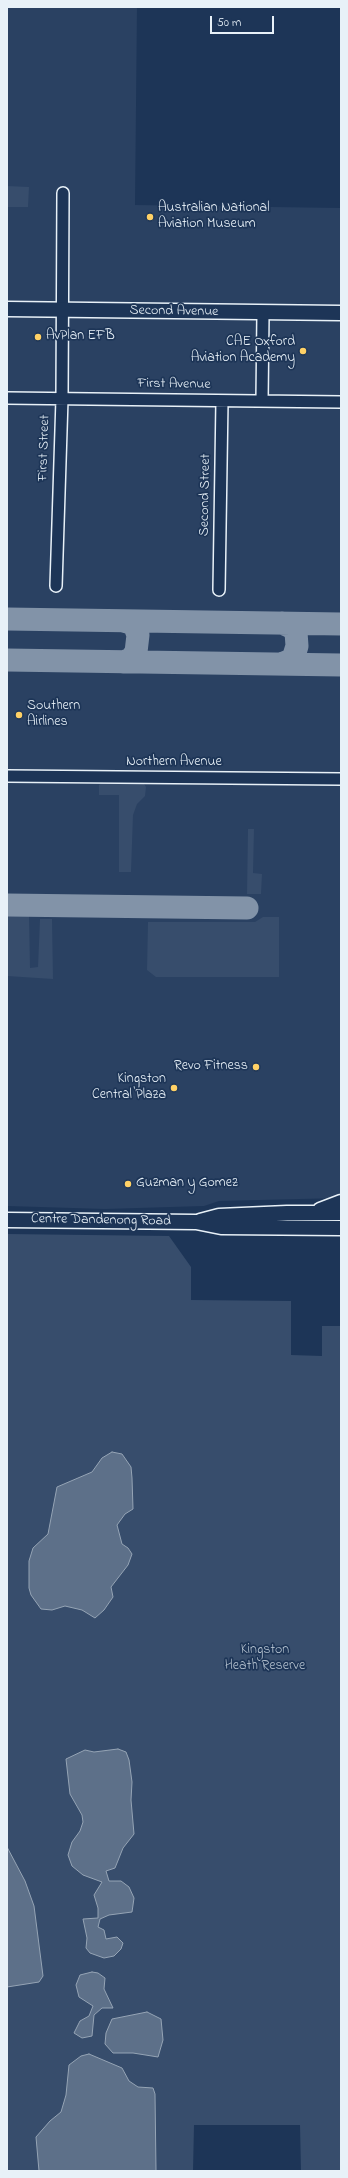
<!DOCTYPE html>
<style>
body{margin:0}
#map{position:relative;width:348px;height:2178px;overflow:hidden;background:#1d3557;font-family:"Indie Flower",sans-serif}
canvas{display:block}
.frame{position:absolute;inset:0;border:8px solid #e8f1f8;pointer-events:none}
.scale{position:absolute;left:210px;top:16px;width:64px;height:18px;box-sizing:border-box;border:2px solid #e8f1f8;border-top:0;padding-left:5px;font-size:12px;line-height:14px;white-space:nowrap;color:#e8f1f8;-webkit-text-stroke:3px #1d3557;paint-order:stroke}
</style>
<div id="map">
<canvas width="348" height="2178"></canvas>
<div class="frame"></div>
<div class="scale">50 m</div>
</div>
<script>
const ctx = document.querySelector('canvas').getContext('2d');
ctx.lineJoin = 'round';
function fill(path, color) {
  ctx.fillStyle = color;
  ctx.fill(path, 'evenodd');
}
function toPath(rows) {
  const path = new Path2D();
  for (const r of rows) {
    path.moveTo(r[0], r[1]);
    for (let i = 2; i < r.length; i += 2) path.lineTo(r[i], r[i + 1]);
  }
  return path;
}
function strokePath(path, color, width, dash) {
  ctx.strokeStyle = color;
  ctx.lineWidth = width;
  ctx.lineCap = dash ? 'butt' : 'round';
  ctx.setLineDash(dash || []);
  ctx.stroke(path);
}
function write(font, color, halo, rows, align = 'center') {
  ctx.font = font + ' "Indie Flower",sans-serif';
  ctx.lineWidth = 3.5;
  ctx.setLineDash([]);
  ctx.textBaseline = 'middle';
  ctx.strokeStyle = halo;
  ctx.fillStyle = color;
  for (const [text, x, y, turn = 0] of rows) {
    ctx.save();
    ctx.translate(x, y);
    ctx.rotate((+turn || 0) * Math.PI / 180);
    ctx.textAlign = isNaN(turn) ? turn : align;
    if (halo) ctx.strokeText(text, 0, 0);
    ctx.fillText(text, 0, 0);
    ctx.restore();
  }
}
fill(toPath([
 [7,7,137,7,135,205,341,208,341,773,333,773,333,785,341,786,341,1198,219,1201,204,1206,105,1209,7,1206]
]), '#2a4162');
fill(toPath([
 [7,186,29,187,28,207,7,207],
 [101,783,144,784,146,787,145,796,137,804,133,815,131,872,119,872,119,795,99,795,99,785],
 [248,829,254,829,253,873,262,874,261,894,247,894],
 [7,914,29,915,30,968,38,967,40,919,52,919,53,979,7,976],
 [263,917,279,917,279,977,156,977,147,970,148,922,255,922],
 [7,1234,169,1236,191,1267,191,1300,291,1301,291,1355,322,1356,322,1326,341,1326,341,2171,301,2171,300,2125,194,2125,193,2171,7,2171]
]), '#374d6c');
const water = toPath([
 [112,1452,122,1454,131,1467,132,1478,133,1509,125,1514,117,1525,122,1544,128,1548,132,1554,128,1565,111,1587,113,1597,104,1610,95,1618,82,1610,65,1606,52,1610,41,1609,31,1595,29,1588,29,1561,33,1548,48,1534,57,1487,92,1472,102,1458,112,1452],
 [118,1749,126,1752,129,1760,132,1782,131,1800,134,1834,123,1848,115,1868,106,1871,109,1881,121,1881,129,1887,134,1898,132,1912,109,1915,100,1919,98,1927,104,1930,106,1939,117,1937,123,1943,121,1949,114,1956,104,1958,90,1953,86,1948,87,1938,83,1919,98,1918,98,1908,94,1895,102,1882,83,1875,72,1866,68,1855,72,1842,80,1831,83,1822,82,1815,70,1794,66,1759,85,1750,94,1752,118,1749],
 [7,1847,25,1881,34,1906,43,1976,39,1982,7,1987,7,1847],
 [92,1972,98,1973,105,1978,104,1989,113,2008,102,2008,94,2015,92,2036,82,2038,74,2033,80,2021,89,2016,93,2006,79,1997,76,1985,80,1975,92,1972],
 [147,2012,161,2019,163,2040,158,2057,133,2053,113,2053,105,2044,106,2033,112,2019,147,2012],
 [89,2054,122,2068,129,2081,138,2087,153,2088,155,2094,156,2171,39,2171,36,2137,50,2121,61,2112,66,2095,69,2065,81,2056,89,2054]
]);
fill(water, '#5d7089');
strokePath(water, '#95a4b5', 1);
strokePath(toPath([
 [7,619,341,624],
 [7,660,341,665],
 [123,662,131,659,136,652,138,635,134,624,123,621],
 [281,664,293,659,297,646,296,632,291,627,282,623],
 [7,905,247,908]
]), '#8293a8', 23);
const minor = toPath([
 [7,398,341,402],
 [262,401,263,313],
 [56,586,62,399,63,193],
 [219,590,222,401],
 [7,776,341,779]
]);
const major = toPath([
 [7,309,341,313],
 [320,1210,341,1202],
 [7,1220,196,1222,221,1227,341,1228],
 [200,1221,219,1216,287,1213,341,1213]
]);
strokePath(minor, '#e8f1f8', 14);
strokePath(major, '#e8f1f8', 17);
strokePath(minor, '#1d3557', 11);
strokePath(major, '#1d3557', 14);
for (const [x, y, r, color] of [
 [150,217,4,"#ffd166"],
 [38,337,4,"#ffd166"],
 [303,351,4,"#ffd166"],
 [19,715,4,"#ffd166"],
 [256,1067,4,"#ffd166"],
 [174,1088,4,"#ffd166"],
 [128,1184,4,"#ffd166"]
]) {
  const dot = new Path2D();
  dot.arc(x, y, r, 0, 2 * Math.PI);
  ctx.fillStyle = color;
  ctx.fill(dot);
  strokePath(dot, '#1d3557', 1.5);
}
write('14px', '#e8f1f8', '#1d3557', [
 ["Australian National",158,209],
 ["Aviation Museum",158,225],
 ["AvPlan EFB",46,337],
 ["CAE Oxford",295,343,"right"],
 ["Aviation Academy",295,359,"right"],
 ["Southern",27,707],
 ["Airlines",27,723],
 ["Revo Fitness",248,1067,"right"],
 ["Kingston",166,1080,"right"],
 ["Central Plaza",166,1096,"right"],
 ["Guzman y Gomez",136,1184]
], 'left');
write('14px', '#e8f1f8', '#1d3557', [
 ["Second Avenue",174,312,1],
 ["First Avenue",174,385,1],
 ["First Street",45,448,-88],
 ["Second Street",206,495,-89],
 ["Northern Avenue",174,763],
 ["Centre Dandenong Road",101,1221,1]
]);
write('14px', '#b3c0ce', '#1d3557', [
 ["Kingston",265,1651],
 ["Heath Reserve",265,1667]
]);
</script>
